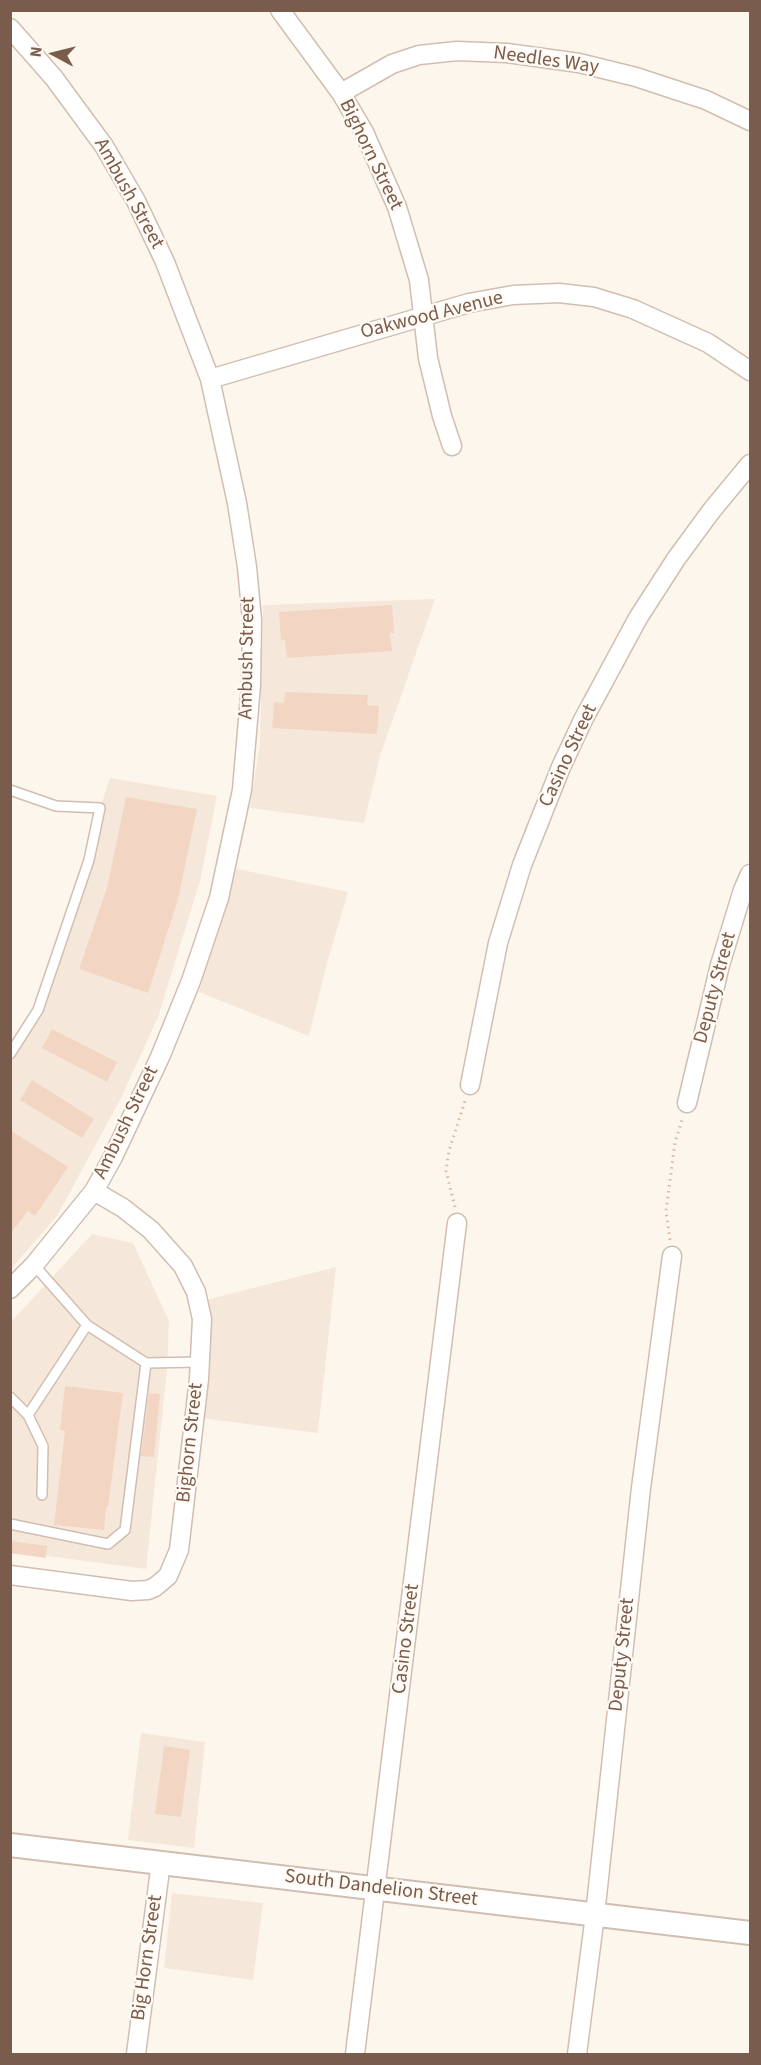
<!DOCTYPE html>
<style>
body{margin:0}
#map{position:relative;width:761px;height:2065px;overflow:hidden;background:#fdf6ec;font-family:"Source Sans 3",sans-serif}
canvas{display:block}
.frame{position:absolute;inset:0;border:12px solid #7a5c4d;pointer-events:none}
.north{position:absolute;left:24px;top:24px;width:60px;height:60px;-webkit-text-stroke:4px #fffaf3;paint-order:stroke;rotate:277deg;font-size:16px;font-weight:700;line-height:24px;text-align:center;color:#7a5c4d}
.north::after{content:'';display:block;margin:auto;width:21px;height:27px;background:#7a5c4d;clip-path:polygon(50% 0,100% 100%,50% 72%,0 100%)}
</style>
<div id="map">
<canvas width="761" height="2065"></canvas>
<div class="frame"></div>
<div class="north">N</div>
</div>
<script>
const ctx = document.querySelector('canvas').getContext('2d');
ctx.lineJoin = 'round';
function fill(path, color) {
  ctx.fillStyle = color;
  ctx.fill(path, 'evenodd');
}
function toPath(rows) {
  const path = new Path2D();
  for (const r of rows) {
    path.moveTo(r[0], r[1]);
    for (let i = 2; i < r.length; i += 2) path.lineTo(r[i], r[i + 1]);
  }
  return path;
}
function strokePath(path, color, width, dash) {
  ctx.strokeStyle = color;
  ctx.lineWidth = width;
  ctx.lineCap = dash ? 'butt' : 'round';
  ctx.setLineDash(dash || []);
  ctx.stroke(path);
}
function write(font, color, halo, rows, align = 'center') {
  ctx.font = font + ' "Source Sans 3",sans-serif';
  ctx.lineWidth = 4.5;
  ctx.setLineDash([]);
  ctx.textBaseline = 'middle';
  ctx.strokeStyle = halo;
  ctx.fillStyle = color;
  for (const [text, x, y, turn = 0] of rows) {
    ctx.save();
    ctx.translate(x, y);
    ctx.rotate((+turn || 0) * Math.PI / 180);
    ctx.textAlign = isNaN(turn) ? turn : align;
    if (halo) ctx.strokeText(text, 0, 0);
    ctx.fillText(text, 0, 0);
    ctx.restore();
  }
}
fill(toPath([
 [435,599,380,756,364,823,250,808,260,742,263,605],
 [110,778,217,796,200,881,158,1017,121,1098,57,1216,11,1269,11,1042,35,1005],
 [233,868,348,892,327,963,309,1036,199,992],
 [92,1234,133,1243,169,1321,167,1370,146,1569,11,1551,10,1323],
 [336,1267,318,1433,200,1418,208,1371,210,1347,206,1300],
 [141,1733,205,1742,194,1848,128,1840],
 [172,1893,263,1903,253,1980,164,1968]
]), '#f5e8da');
fill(toPath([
 [392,605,394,633,390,633,392,651,287,658,285,640,281,640,279,612],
 [285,692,368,695,367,705,379,706,377,734,272,728,274,702,284,703],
 [126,797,197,809,178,899,148,993,79,969,107,888],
 [52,1029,117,1062,107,1082,42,1048],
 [32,1080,94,1119,82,1138,20,1100],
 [10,1130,68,1167,35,1216,28,1211,10,1234],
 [65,1386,123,1393,108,1507,106,1507,104,1530,54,1525,65,1431,60,1430],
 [149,1393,160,1394,154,1457,141,1456],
 [10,1541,47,1546,46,1558,10,1553],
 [164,1746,190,1750,181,1817,155,1814]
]), '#f3d5c3');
const service = toPath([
 [10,790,56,806,100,808,89,860,38,1010,10,1054],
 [87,1325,146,1363],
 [10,1397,28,1415,43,1446,42,1495],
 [28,1415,87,1325,34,1265],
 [10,1524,108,1544,125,1530,146,1363,200,1362]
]);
const minor = toPath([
 [280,10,341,93,364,132,397,207,419,280,428,358,442,416,452,446],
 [10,28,54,78,104,146,136,201,165,262,210,379,237,503,247,567,252,620,251,685,242,790,219,898,191,981,160,1057,113,1157,94,1191,34,1265,10,1289],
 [341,93,392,64,419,55,457,51,507,53,579,63,636,77,706,100,750,121],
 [210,379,469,303,513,295,559,293,594,297,633,309,708,343,750,371],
 [470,1085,498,943,522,865,561,767,583,720,638,618,676,559,712,510,750,464],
 [687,1103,720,965,743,890,750,874],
 [10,1575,132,1591,148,1590,155,1587,168,1576,179,1550,199,1379,202,1319,196,1292,183,1266,151,1230,123,1208,94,1191],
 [136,2054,161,1862],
 [355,2054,457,1223],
 [577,2054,595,1915,641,1488,672,1256]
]);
const tertiary = toPath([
 [10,1845,750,1933]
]);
strokePath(service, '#d1beb0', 12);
strokePath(minor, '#d1beb0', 21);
strokePath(tertiary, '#d1beb0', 26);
strokePath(toPath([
 [455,1207,446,1171,449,1151,465,1101],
 [670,1240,666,1211,675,1142,683,1117]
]), '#d9b8a5', 3, [1.5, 4.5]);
strokePath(service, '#fff', 9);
strokePath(minor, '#fff', 18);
strokePath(tertiary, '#fff', 22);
write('20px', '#7a5c4d', '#fffaf3', [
 ["Needles Way",546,61,8],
 ["Bighorn Street",370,155,64],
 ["Ambush Street",128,194,61],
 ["Oakwood Avenue",432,316,-14],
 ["Ambush Street",248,658,-89],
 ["Casino Street",569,756,-65],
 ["Deputy Street",716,988,-75],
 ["Ambush Street",127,1123,-64],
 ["Bighorn Street",191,1443,-84],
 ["Casino Street",407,1639,-83],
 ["Deputy Street",623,1655,-84],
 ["South Dandelion Street",381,1889,7],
 ["Big Horn Street",148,1958,-82]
]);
</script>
